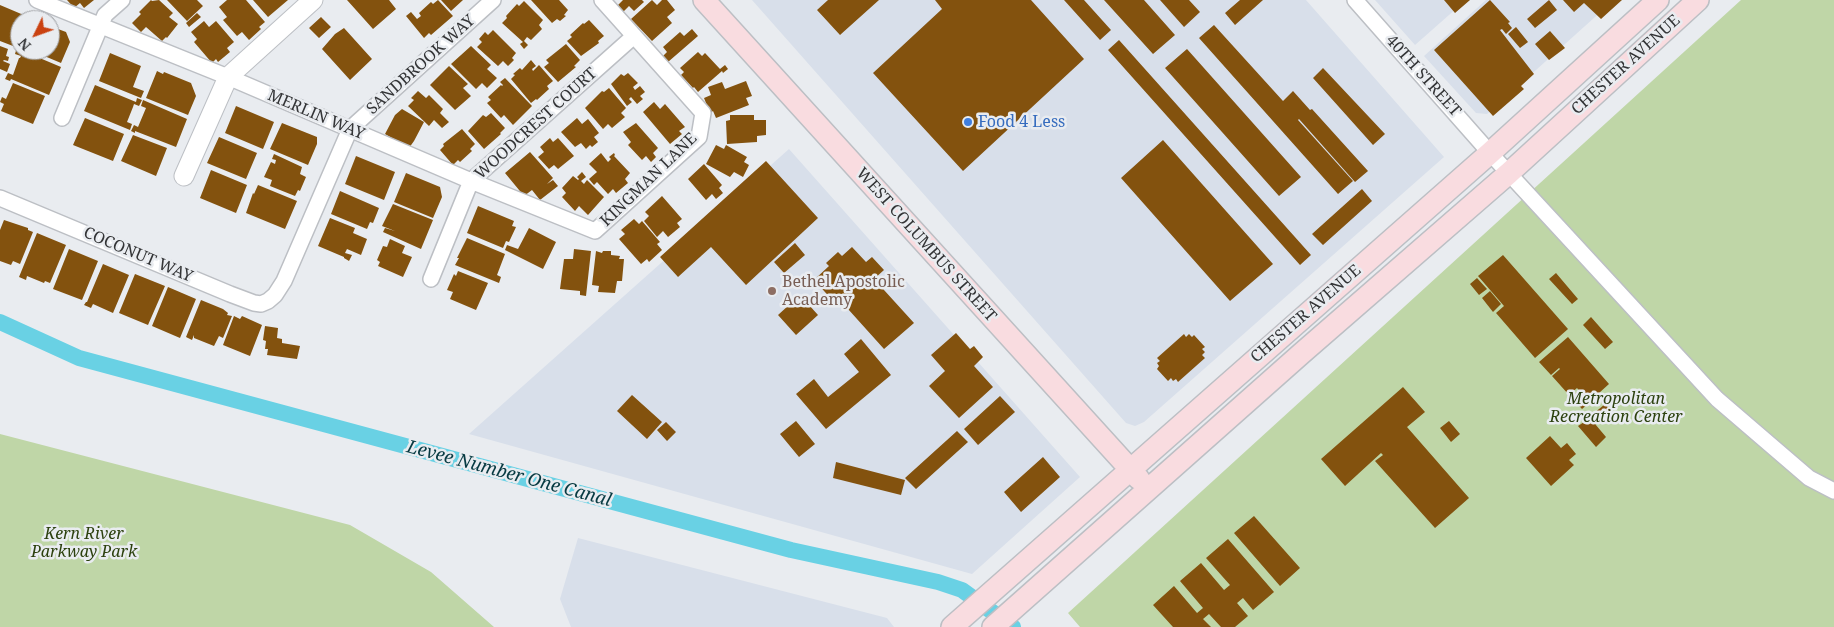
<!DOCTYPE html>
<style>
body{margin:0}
#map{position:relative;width:1834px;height:627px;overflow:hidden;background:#e9ecf0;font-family:"Noto Serif",serif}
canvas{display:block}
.north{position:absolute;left:10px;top:10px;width:50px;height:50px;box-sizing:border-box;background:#e9ecf0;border:1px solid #a0a2a6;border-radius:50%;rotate:228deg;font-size:14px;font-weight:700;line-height:20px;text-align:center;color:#333436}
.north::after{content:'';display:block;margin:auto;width:18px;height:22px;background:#ca4211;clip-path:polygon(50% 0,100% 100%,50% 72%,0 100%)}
</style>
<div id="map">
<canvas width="1834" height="627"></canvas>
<div class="north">N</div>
</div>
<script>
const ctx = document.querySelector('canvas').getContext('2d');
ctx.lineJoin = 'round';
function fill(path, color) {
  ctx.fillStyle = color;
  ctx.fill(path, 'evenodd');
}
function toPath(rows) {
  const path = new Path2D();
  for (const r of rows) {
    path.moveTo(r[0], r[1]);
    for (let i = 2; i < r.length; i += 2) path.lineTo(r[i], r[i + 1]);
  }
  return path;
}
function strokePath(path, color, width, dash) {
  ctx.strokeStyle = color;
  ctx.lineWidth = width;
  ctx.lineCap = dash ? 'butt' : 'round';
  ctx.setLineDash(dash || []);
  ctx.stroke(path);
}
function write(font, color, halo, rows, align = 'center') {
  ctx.font = font + ' "Noto Serif",serif';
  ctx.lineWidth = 5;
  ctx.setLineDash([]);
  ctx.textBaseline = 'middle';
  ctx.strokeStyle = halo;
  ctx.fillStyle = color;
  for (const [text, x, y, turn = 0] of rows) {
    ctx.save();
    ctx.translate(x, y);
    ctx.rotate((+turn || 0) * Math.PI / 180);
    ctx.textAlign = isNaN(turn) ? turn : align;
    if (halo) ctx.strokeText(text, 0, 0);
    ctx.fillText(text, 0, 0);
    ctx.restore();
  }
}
fill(toPath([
 [752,0,1306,0,1444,157,1144,422,1135,426,1126,423],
 [1375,0,1466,0,1415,45],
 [1486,0,1614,0,1487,114,1476,113,1424,56],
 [789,149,1080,477,972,574,469,434],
 [578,538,887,618,894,627,571,627,560,599]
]), '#d8dfea');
fill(toPath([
 [1741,0,1834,0,1834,627,1080,627,1068,613],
 [0,434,350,525,431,572,494,627,0,627]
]), '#bfd6a7');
strokePath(toPath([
 [0,322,79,358,791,550,938,582,962,590,1013,627]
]), '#69d1e4', 16);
fill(toPath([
 [67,0,94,0,84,8,80,3,74,8],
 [151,0,152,1,159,0,173,13,169,17,178,24,167,38,166,37,162,41,146,27,141,32,132,23,141,14,139,12],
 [167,0,197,0,203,6,187,21],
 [227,0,246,0,265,22,259,27,261,29,249,40,242,32,237,36,223,20,227,17,219,7],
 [253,0,288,0,268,17],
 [347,0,389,0,396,9,373,29],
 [438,0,453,16,431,35,429,33,424,38,406,16,411,12,417,19,421,16,419,13,431,2,433,4],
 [441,0,463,0,451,11],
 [531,0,559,0,568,10,564,15,566,16,560,21,557,19,552,23],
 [623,0,642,0,644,2,634,11,629,6,623,12,618,5],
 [652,0,657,5,662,0,667,0,675,10,667,17,672,23,652,41,631,19],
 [828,0,879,0,840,35,817,10],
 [935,0,1031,0,1084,59,963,171,873,73,942,9],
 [1064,0,1084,0,1111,30,1100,40],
 [1104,0,1144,0,1175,35,1153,54],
 [1160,0,1189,0,1200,12,1184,27],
 [1240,0,1263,0,1235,25,1225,13],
 [1444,0,1470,0,1455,13],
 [1490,0,1510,22,1508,23,1512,28,1506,34,1502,29,1500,30,1534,74,1521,86,1524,89,1493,116,1434,50],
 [1549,0,1557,10,1535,28,1527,19],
 [1563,0,1622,0,1601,19,1584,3,1574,12],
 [524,1,543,20,539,25,542,29,531,40,527,37,524,41,528,45,524,49,520,44,523,42,502,23,507,18,506,16,517,4,519,6],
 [0,5,26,16,24,20,20,20,20,30,13,46,0,41],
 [197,13,201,17,189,27,186,23],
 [321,17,331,27,319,38,309,28],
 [589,20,604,36,598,41,599,43,581,56,567,41,572,37,570,35,583,23,584,24],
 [204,21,209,27,216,21,234,42,227,48,230,52,218,62,216,59,212,63,194,42,197,39,191,32],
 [1214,25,1283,101,1293,91,1310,110,1312,109,1368,171,1355,182,1299,119,1298,120,1353,181,1338,194,1199,38],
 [50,26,66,32,70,42,61,63,30,50,50,50],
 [1516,27,1528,42,1520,48,1508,34],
 [344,28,372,59,350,80,322,49,335,34],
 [692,29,698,36,668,62,663,56,667,52,663,47,680,32,684,36],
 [493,30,516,53,512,58,514,60,508,66,503,61,498,66,477,47,482,42,479,39,485,32,488,35],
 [1550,31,1565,48,1549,60,1535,44],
 [1119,40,1311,255,1300,265,1108,50],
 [566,44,580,60,574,66,576,67,558,82,544,67,549,63,546,60],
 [0,46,8,49,6,56,9,57,8,61,4,60,3,61,10,64,7,72,0,69],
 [471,46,491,65,487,69,497,78,487,88,482,83,476,89,451,64],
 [17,47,23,50,23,51,61,67,49,95,11,79,10,81,5,79,8,73,13,75,19,58,20,58,21,56,15,54],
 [1187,49,1301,177,1279,196,1165,68],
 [698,52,702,56,705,53,720,69,725,65,728,69,723,73,722,71,698,92,694,87,693,88,681,75,684,72,680,68],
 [110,53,141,66,133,87,144,91,141,98,99,81],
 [531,60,536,66,532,69,533,71,539,65,553,81,547,86,549,89,537,100,536,99,531,103,511,79,515,75,513,74,520,68,522,70],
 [449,66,468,84,463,88,471,96,455,110,430,85],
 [1323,68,1385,134,1373,145,1313,78],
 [157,71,163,74,164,72,191,83,196,96,188,115,146,98],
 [628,73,638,83,633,87,635,90,640,86,645,92,640,96,643,99,637,104,631,97,629,99,632,102,627,106,611,84,621,74,624,76],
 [505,78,532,106,513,125,504,115,501,118,487,103,491,100,488,97,501,85,502,86,503,85,500,82],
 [746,81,752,96,746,98,749,105,716,118,713,111,710,113,704,98,711,95,708,87,722,82,725,89],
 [13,83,45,96,33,124,1,111,4,104,0,102,2,97,6,99],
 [95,85,136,102,137,98,142,100,139,106,134,104,133,107,127,122,132,124,130,130,84,111],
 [609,88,626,108,621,113,625,117,612,128,608,124,603,129,585,108,602,91,604,92],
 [418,91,426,98,429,95,443,109,440,113,449,122,442,128,434,120,429,126,408,106,414,100,411,98],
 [143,100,187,119,176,147,135,131,135,133,131,131,134,125,138,127,146,108,141,106],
 [654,102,660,109,665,104,685,127,679,131,682,134,670,144,643,112],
 [236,106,274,122,263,149,225,133],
 [402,109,424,122,414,141,409,148,385,134,395,115],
 [491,113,505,128,500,133,501,134,484,149,468,131,483,115,486,117],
 [730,115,754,115,754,120,766,120,766,135,757,136,757,142,727,144,726,121,730,120],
 [85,118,124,134,113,161,73,145],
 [577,118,582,124,588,119,599,133,594,137,598,142,592,147,590,145,586,149,581,143,575,147,561,132],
 [282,123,317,137,317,144,308,165,270,149],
 [636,123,658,148,653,153,656,157,651,162,646,156,642,160,628,145,631,142,623,132],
 [462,129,475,144,470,149,472,151,460,162,458,160,453,165,440,150,444,146,443,144],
 [133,135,167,148,156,176,121,161],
 [219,137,257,153,246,179,207,163],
 [550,138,553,142,558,138,574,156,558,169,554,165,549,169,538,157,544,152,540,147],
 [1163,140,1273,264,1230,301,1121,178],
 [716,145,724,149,726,145,747,157,744,162,749,165,743,177,734,172,730,177,706,164],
 [530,152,553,178,547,184,553,180,558,186,540,200,532,190,524,196,505,173],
 [601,153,608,162,611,159,609,157,614,153,615,155,614,156,630,173,625,179,628,183,616,193,613,189,608,194,597,182,594,185,589,179,597,172,589,164],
 [274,154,302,167,300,174,306,177,300,191,298,190,295,196,270,186,272,180,264,177,271,162,275,164,276,160,272,159],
 [356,156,395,172,384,200,345,184],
 [766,161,818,218,746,285,711,247,678,277,660,257],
 [704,164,722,185,719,188,723,193,716,199,712,194,706,200,688,179],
 [211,170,247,185,236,213,200,198],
 [582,172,586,177,581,181,584,184,587,180,604,197,588,215,579,206,575,211,562,197,566,193,562,188,573,176,578,180,579,179,577,177],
 [406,173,440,187,442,197,433,218,394,202],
 [258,185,297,201,285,229,246,213,253,193,254,194],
 [1362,189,1372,201,1323,245,1312,234],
 [340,191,379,208,373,223,370,222,367,229,331,214],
 [662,196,682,219,677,223,680,227,668,237,663,231,657,237,644,221,649,216,645,212],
 [393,204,433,220,421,249,383,232,385,228,395,231,382,226],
 [478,206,514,221,512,226,516,227,509,242,506,241,503,248,467,233],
 [330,218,355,228,353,233,367,239,361,255,347,249,345,253,352,255,349,261,344,258,344,257,318,246],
 [634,219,639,224,642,221,660,242,657,244,662,250,649,262,647,259,641,264,619,239,625,234,621,230],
 [4,220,28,228,28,230,33,232,20,264,13,261,11,265,0,261,0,230],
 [529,228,556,242,543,269,505,250,507,245,518,249],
 [37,233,66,245,50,283,45,281,44,283,27,276,26,280,19,277],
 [467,238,505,254,497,275,501,277,499,283,455,265,459,258,457,258],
 [390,239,405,246,402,253,412,257,403,277,378,266,380,262,377,260,383,246,387,247],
 [795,243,805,255,784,273,774,262],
 [852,247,866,262,872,257,884,270,874,279,914,323,884,349,839,299,835,303,814,280,829,266,826,263,838,252,842,256],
 [69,249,98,261,82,300,53,289],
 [574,249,591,251,586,296,580,295,580,291,560,289,564,259,573,259],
 [596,251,602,253,603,251,611,251,611,255,620,256,619,259,624,259,622,281,617,281,615,293,598,292,599,286,592,285],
 [1503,255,1568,329,1535,358,1496,313,1504,306,1478,276],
 [103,264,129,275,113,313,93,304,91,308,84,305,86,302,87,302],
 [458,271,488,283,476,310,450,299,453,292,447,290,454,274,456,276],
 [1556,273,1578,299,1572,304,1549,279],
 [135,274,165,286,148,325,119,313],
 [1477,278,1487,289,1479,295,1470,284],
 [168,287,196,299,180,338,152,326],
 [1490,291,1501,304,1493,312,1482,298],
 [800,295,818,315,796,335,778,315],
 [201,300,223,309,228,313,227,315,232,316,223,338,219,336,214,346,194,338,194,335,192,340,186,337],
 [234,316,240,319,242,316,262,325,250,356,223,345],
 [1591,317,1613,342,1605,349,1583,325],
 [265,326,278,328,277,338,282,339,282,343,300,346,297,359,267,355,268,349,265,349,266,341,263,340],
 [956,333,970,349,974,346,983,357,974,366,993,387,959,418,929,386,945,371,931,355],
 [1184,334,1186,337,1189,334,1192,337,1194,335,1205,347,1202,349,1205,352,1202,355,1205,358,1178,382,1176,379,1173,381,1171,378,1168,381,1157,369,1159,366,1157,363,1160,361,1157,358],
 [1568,337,1609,384,1589,402,1577,388,1569,395,1552,376,1560,369,1559,368,1551,375,1539,362],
 [861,339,891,375,826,429,796,394,814,379,828,397,859,372,844,354],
 [1403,387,1425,412,1407,427,1469,498,1435,528,1375,461,1383,455,1381,453,1345,486,1321,459],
 [1578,391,1589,403,1582,409,1571,397],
 [632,395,662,422,647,439,617,411],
 [1000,396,1015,412,978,445,964,429],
 [1605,404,1613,413,1602,423,1593,414],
 [1590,418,1606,437,1596,447,1578,426],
 [796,421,815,444,799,457,780,434],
 [1449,421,1460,434,1451,442,1440,428],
 [666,422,676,432,667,441,657,430],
 [957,431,968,442,916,489,905,478],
 [1550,436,1561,448,1567,443,1576,454,1569,460,1574,465,1551,486,1526,458],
 [1043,457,1060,477,1021,512,1004,492],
 [836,462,905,480,901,495,833,478],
 [1254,516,1300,568,1280,586,1234,533],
 [1228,539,1274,592,1253,610,1243,598,1237,603,1248,616,1235,627,1221,627,1209,614,1203,619,1211,627,1173,627,1153,605,1174,586,1197,613,1203,608,1180,581,1201,563,1224,590,1230,585,1206,558]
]), '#83520e');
const minor = toPath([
 [37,0,228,77,471,181,595,231,699,137,703,113,602,0],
 [1355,0,1490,153,1717,399,1809,478,1834,491],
 [62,118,105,15,122,0],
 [0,198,230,294,254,303,261,304,268,301,275,295,284,281,350,129,493,0],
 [431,279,471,181,634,36]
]);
const tertiary = toPath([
 [184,176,228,77,313,0]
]);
const secondary = toPath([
 [704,0,1139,479],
 [952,627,1490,153,1658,0],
 [993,627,1302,353,1509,173,1698,0]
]);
strokePath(minor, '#bcbfc4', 18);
strokePath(tertiary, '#bcbfc4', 21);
strokePath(secondary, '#bcbfc4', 24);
strokePath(minor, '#fff', 15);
strokePath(tertiary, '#fff', 19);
strokePath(secondary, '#f9dce0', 21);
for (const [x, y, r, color] of [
 [968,122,5,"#3f7fe0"],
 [772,291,5,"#8d6e63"]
]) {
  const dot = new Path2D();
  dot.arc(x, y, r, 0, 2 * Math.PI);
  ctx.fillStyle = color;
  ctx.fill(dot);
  strokePath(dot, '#e9ecf0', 2);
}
write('16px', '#333436', '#e9ecf0', [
 ["SANDBROOK WAY",421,65,-42],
 ["CHESTER AVENUE",1626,65,-42],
 ["40TH STREET",1423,76,48],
 ["MERLIN WAY",316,115,23],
 ["WOODCREST COURT",536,124,-42],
 ["KINGMAN LANE",649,180,-44],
 ["WEST COLUMBUS STREET",926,245,48],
 ["COCONUT WAY",138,255,23],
 ["CHESTER AVENUE",1306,314,-41]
]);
write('16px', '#366cbe', '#e9ecf0', [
 ["Food 4 Less",978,122]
], 'left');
write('16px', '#785e54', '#e9ecf0', [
 ["Bethel Apostolic",782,282],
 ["Academy",782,300]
], 'left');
write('italic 16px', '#2c410e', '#e9ecf0', [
 ["Metropolitan",1616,399],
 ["Recreation Center",1616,417],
 ["Kern River",84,534],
 ["Parkway Park",84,552]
]);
write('italic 18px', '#073a42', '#e9ecf0', [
 ["Levee Number One Canal",509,474,15]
]);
</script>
